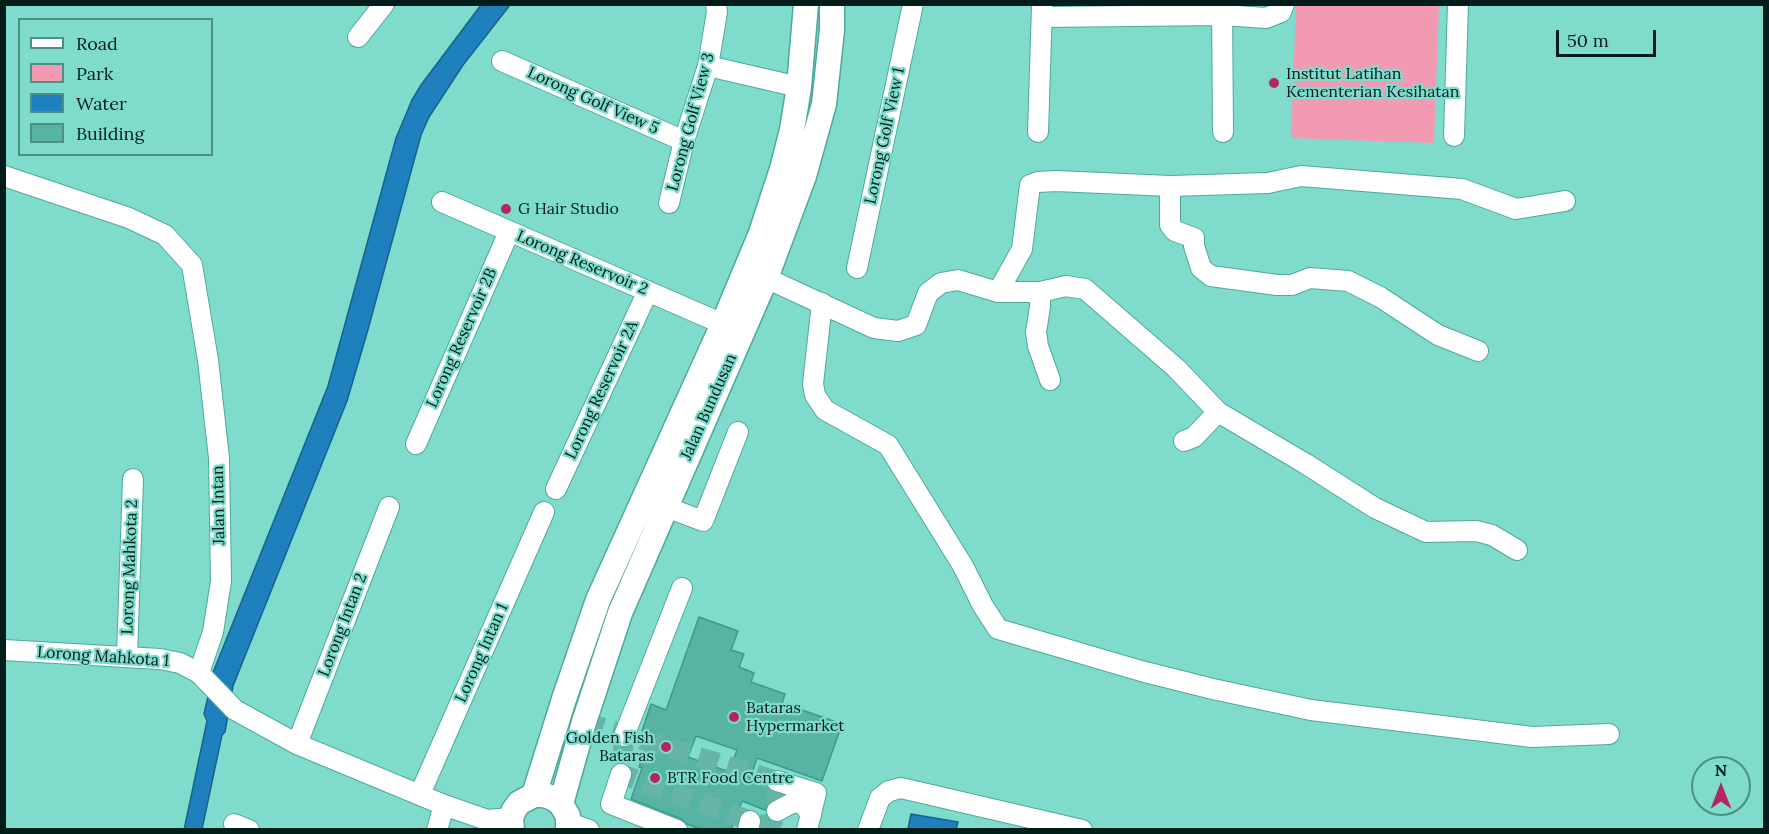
<!DOCTYPE html>
<style>
body{margin:0}
#map{position:relative;width:1769px;height:834px;overflow:hidden;background:#7fdbcc;font-family:Lora,serif}
canvas{display:block}
.frame{position:absolute;inset:0;border:6px solid #001d19;pointer-events:none}
.legend{position:absolute;left:18px;top:18px;width:195px;height:138px;box-sizing:border-box;background:#7fdbcc;border:2px solid #4c8f84;margin:0;padding:8px 10px;list-style:none;font-size:18px;color:#001d19}
.legend li{display:flex;align-items:center;gap:12px;height:30px}
.legend b{width:30px;border:2px solid #4c8f84}
.north{position:absolute;left:1691px;top:756px;width:60px;height:60px;box-sizing:border-box;background:#7fdbcc;border:2px solid #4c8f84;border-radius:50%;rotate:0deg;font-size:16px;font-weight:700;line-height:24px;text-align:center;color:#001d19}
.north::after{content:'';display:block;margin:auto;width:21px;height:27px;background:#b3265f;clip-path:polygon(50% 0,100% 100%,50% 72%,0 100%)}
.scale{position:absolute;left:1556px;top:30px;width:100px;height:27px;box-sizing:border-box;border:3px solid #001d19;border-top:0;padding-left:8px;font-size:18px;line-height:21px;white-space:nowrap;color:#001d19;-webkit-text-stroke:4px #7fdbcc;paint-order:stroke}
</style>
<div id="map">
<canvas width="1769" height="834"></canvas>
<div class="frame"></div>
<ul class="legend">
<li><b style="height:8px;background:#fff"></b>Road</li>
<li><b style="height:16px;background:#f19ab2"></b>Park</li>
<li><b style="height:16px;background:#1e81be"></b>Water</li>
<li><b style="height:16px;background:#57b4a5"></b>Building</li>
</ul>
<div class="north">N</div>
<div class="scale">50 m</div>
</div>
<script>
const ctx = document.querySelector('canvas').getContext('2d');
ctx.lineJoin = 'round';
function fill(path, color) {
  ctx.fillStyle = color;
  ctx.fill(path, 'evenodd');
}
function toPath(rows) {
  const path = new Path2D();
  for (const r of rows) {
    path.moveTo(r[0], r[1]);
    for (let i = 2; i < r.length; i += 2) path.lineTo(r[i], r[i + 1]);
  }
  return path;
}
function strokePath(path, color, width, dash) {
  ctx.strokeStyle = color;
  ctx.lineWidth = width;
  ctx.lineCap = dash ? 'butt' : 'round';
  ctx.setLineDash(dash || []);
  ctx.stroke(path);
}
function write(font, color, halo, rows, align = 'center') {
  ctx.font = font + ' Lora,serif';
  ctx.lineWidth = 4.5;
  ctx.setLineDash([]);
  ctx.textBaseline = 'middle';
  ctx.strokeStyle = halo;
  ctx.fillStyle = color;
  for (const [text, x, y, turn = 0] of rows) {
    ctx.save();
    ctx.translate(x, y);
    ctx.rotate((+turn || 0) * Math.PI / 180);
    ctx.textAlign = isNaN(turn) ? turn : align;
    if (halo) ctx.strokeText(text, 0, 0);
    ctx.fillText(text, 0, 0);
    ctx.restore();
  }
}
fill(toPath([
 [1296,5,1439,5,1434,143,1291,138]
]), '#f19ab2');
const water = toPath([
 [481,5,510,5,463,65,429,117,421,135,367,333,347,401,233,686,225,732,222,735,202,829,184,830,207,721,204,714,214,670,328,386,396,138,412,100,421,85,481,5],
 [911,814,958,822,956,829,908,829,911,814]
]);
fill(water, '#1e81be');
strokePath(water, '#15638c', 1.5);
const building = toPath([
 [699,617,738,631,731,650,744,654,739,667,754,673,751,682,785,694,782,703,842,724,822,781,757,758,749,782,768,788,774,793,765,810,742,801,731,830,703,830,687,824,681,819,631,799,642,768,639,767,651,734,642,731,651,704,666,710,699,617],
 [696,736,737,750,729,772,688,757,696,736]
]);
fill(building, '#57b4a5');
strokePath(building, '#3b9b8d', 1.5);
strokePath(toPath([
 [584,722,777,781,777,811,773,821,765,826,621,774,624,736]
]), '#66b5a8', 20, [20, 10]);
const minor = toPath([
 [1222,4,1223,132],
 [1042,17,1222,15,1266,18,1281,12,1284,4],
 [358,37,384,4],
 [502,61,684,141],
 [708,66,799,87],
 [1038,132,1042,6],
 [1454,136,1458,4],
 [4,176,129,218,165,235,192,265,208,360,219,458,221,581,213,632,199,673,235,710,297,744,444,805,487,820,511,818],
 [1170,186,1170,225,1175,231,1194,238,1194,246,1201,268,1211,276,1277,285,1292,285,1310,278,1348,281,1380,297,1438,335,1478,351],
 [442,202,723,324],
 [669,203,684,141,708,66,717,12,716,4],
 [857,268,913,4],
 [766,278,874,328,898,331,916,325,928,293,941,283,958,280,998,292,1040,292,1066,286,1085,289,1176,368,1218,412,1306,464,1375,508,1426,532,1476,531,1492,535,1517,550],
 [998,292,1022,249,1030,185,1038,182,1056,181,1170,186,1268,183,1301,176,1462,189,1516,209,1565,201],
 [1040,292,1040,307,1036,332,1038,346,1050,380],
 [822,303,813,384,815,395,825,410,888,445,963,566,983,606,998,629,1141,671,1213,689,1311,710,1532,737,1609,734],
 [1184,441,1194,437,1218,412],
 [416,444,509,232],
 [556,489,648,291],
 [666,507,703,521,738,432],
 [4,650,160,659,180,663,199,673],
 [127,656,133,479],
 [624,736,682,588],
 [297,744,389,507],
 [621,774,611,804,677,830],
 [777,781,816,793,807,830],
 [420,794,544,512],
 [777,811,792,803,798,802,805,806,811,815],
 [569,823,589,830],
 [234,824,249,830],
 [437,830,444,805],
 [748,830,750,821],
 [868,830,880,798,889,791,901,788,1082,830]
]);
const major = toPath([
 [534,795,564,699,598,600,723,324,761,233,782,169,792,130,799,87,806,4],
 [561,804,584,722,620,613,766,278,804,176,824,104,832,30,832,4],
 [512,830,511,818,514,810,519,803,534,795,544,795,553,798,561,804,568,816,568,830]
]);
strokePath(minor, '#4daa9c', 22);
strokePath(major, '#4daa9c', 27);
strokePath(minor, '#fff', 20);
strokePath(major, '#fff', 24);
for (const [x, y, r, color] of [
 [1274,83,6,"#b3265f"],
 [506,209,6,"#b3265f"],
 [734,717,6,"#b3265f"],
 [666,747,6,"#b3265f"],
 [655,778,6,"#b3265f"]
]) {
  const dot = new Path2D();
  dot.arc(x, y, r, 0, 2 * Math.PI);
  ctx.fillStyle = color;
  ctx.fill(dot);
  strokePath(dot, '#7fdbcc', 2);
}
write('16px', '#001d19', '#7fdbcc', [
 ["Institut Latihan",1286,74],
 ["Kementerian Kesihatan",1286,92],
 ["G Hair Studio",518,209],
 ["Bataras",746,708],
 ["Hypermarket",746,726],
 ["Golden Fish",654,738,"right"],
 ["Bataras",654,756,"right"],
 ["BTR Food Centre",667,778]
], 'left');
write('16px', '#001d19', '#7fdbcc', [
 ["Lorong Golf View 5",593,101,24],
 ["Lorong Golf View 3",691,122,-75],
 ["Lorong Golf View 1",885,136,-78],
 ["Lorong Reservoir 2",582,263,23],
 ["Lorong Reservoir 2B",462,338,-66],
 ["Lorong Reservoir 2A",602,390,-65],
 ["Jalan Bundusan",709,407,-66],
 ["Jalan Intan",219,505,-91],
 ["Lorong Mahkota 2",130,567,-88],
 ["Lorong Intan 2",343,625,-69],
 ["Lorong Intan 1",482,653,-66],
 ["Lorong Mahkota 1",103,657,4]
]);
</script>
